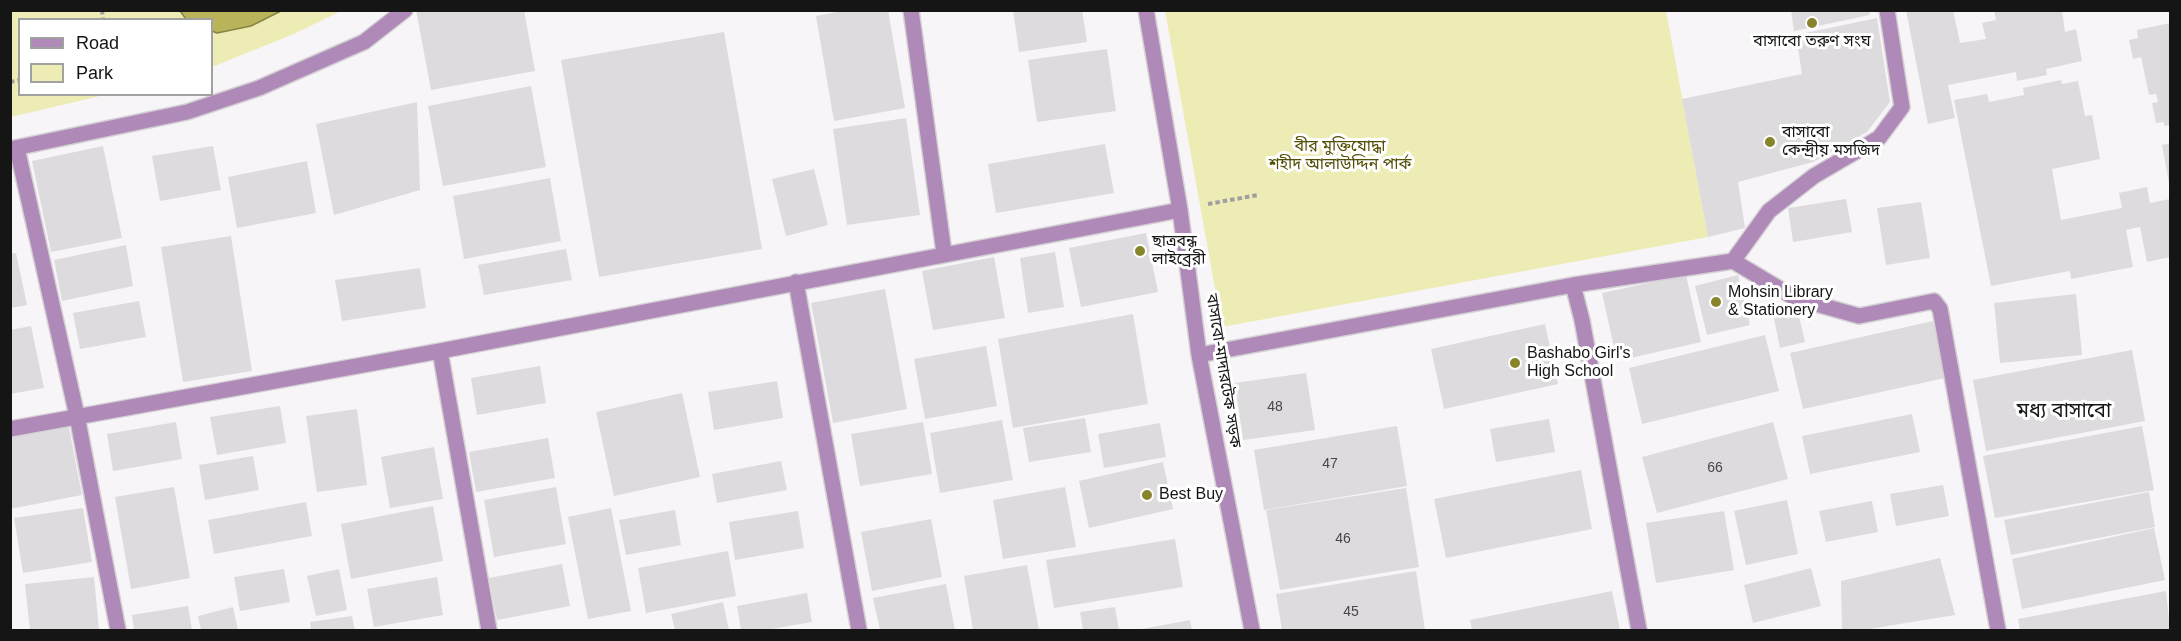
<!DOCTYPE html>
<meta charset="utf-8">
<style>
body{margin:0}
#map{position:relative;width:2181px;height:641px;overflow:hidden;background:#f8f5f8;font-family:Helvetica,sans-serif}
canvas{display:block}
.frame{position:absolute;inset:0;border:12px solid #161516;pointer-events:none}
.legend{position:absolute;left:18px;top:18px;width:195px;height:78px;box-sizing:border-box;background:#fff;border:2px solid #a2a1a2;margin:0;padding:8px 10px;list-style:none;font-size:18px;color:#161516}
.legend li{display:flex;align-items:center;gap:12px;height:30px}
.legend b{width:30px;border:2px solid #a2a1a2}
</style>
<div id="map">
<canvas width="2181" height="641"></canvas>
<div class="frame"></div>
<ul class="legend">
<li><b style="height:8px;background:#af89b7"></b>Road</li>
<li><b style="height:16px;background:#edecb5"></b>Park</li>
</ul>
</div>
<script>
const ctx = document.querySelector('canvas').getContext('2d');
ctx.lineJoin = 'round';
function fill(path, color) {
  ctx.fillStyle = color;
  ctx.fill(path, 'evenodd');
}
function toPath(rows) {
  const path = new Path2D();
  for (const r of rows) {
    path.moveTo(r[0], r[1]);
    for (let i = 2; i < r.length; i += 2) path.lineTo(r[i], r[i + 1]);
  }
  return path;
}
function strokePath(path, color, width, dash) {
  ctx.strokeStyle = color;
  ctx.lineWidth = width;
  ctx.lineCap = dash ? 'butt' : 'round';
  ctx.setLineDash(dash || []);
  ctx.stroke(path);
}
function write(font, color, halo, rows, align = 'center') {
  ctx.font = font + ' Helvetica,"Noto Sans Bengali",sans-serif';
  ctx.lineWidth = 6;
  ctx.setLineDash([]);
  ctx.textBaseline = 'middle';
  ctx.strokeStyle = halo;
  ctx.fillStyle = color;
  for (const [text, x, y, turn = 0] of rows) {
    ctx.save();
    ctx.translate(x, y);
    ctx.rotate((+turn || 0) * Math.PI / 180);
    ctx.textAlign = isNaN(turn) ? turn : align;
    if (halo) ctx.strokeText(text, 0, 0);
    ctx.fillText(text, 0, 0);
    ctx.restore();
  }
}
fill(toPath([
 [11,11,180,11,186,19,20,20,20,94,104,95,11,117],
 [281,11,341,11,294,34,212,67,212,31,217,33,250,26],
 [1165,11,1666,11,1708,237,1222,327]
]), '#edecb5');
const water = toPath([
 [180,11,180,10,281,11,251,26,217,33,212,31,212,20,186,19,180,11]
]);
fill(water, '#b9b459');
strokePath(water, '#888445', 1.5);
fill(toPath([
 [416,10,524,10,535,71,431,90],
 [848,10,888,10,905,108,834,121,816,16],
 [1013,10,1082,10,1087,42,1019,52],
 [1791,10,1869,10,1870,15,1794,31],
 [1906,10,1953,10,1960,43,1986,39,1982,23,1996,20,1994,10,2062,10,2065,32,2076,29,2082,61,2046,69,2047,75,2017,81,2016,72,1948,85,1955,118,1928,124],
 [1877,18,1890,102,1867,132,1813,162,1738,182,1745,228,1708,237,1682,99,1802,74,1796,35],
 [2170,23,2170,125,2164,126,2164,122,2156,123,2152,103,2158,102,2156,94,2149,95,2141,57,2133,59,2129,40,2138,38,2137,30],
 [724,32,762,249,599,277,561,60],
 [1107,49,1116,111,1037,122,1028,60],
 [2061,80,2062,84,2078,81,2085,116,2092,115,2100,159,2052,169,2061,220,2122,208,2119,193,2147,187,2150,203,2170,199,2170,257,2147,262,2140,227,2126,230,2133,267,2071,279,2070,271,1991,286,1954,100,1987,94,1989,102,2024,95,2023,88],
 [531,86,546,167,443,186,428,106],
 [417,102,420,190,334,215,316,124],
 [906,118,920,215,847,225,833,129],
 [2170,143,2170,183,2169,183,2162,145],
 [1105,144,1114,193,996,213,988,164],
 [103,146,122,238,51,252,32,161],
 [213,146,221,190,160,201,152,156],
 [307,161,316,213,237,228,228,177],
 [814,169,828,225,786,236,772,179],
 [550,178,561,241,464,259,453,196],
 [1846,199,1852,232,1793,242,1788,208],
 [1921,202,1930,258,1886,265,1877,208],
 [1146,233,1158,292,1081,307,1069,248],
 [231,236,252,371,183,382,161,247],
 [126,245,133,286,62,301,54,260],
 [566,249,572,280,484,295,478,265],
 [1055,252,1064,307,1028,313,1020,258],
 [16,253,27,305,10,308,10,254],
 [994,257,1005,318,933,330,922,271],
 [420,268,426,308,342,321,335,280],
 [1686,275,1701,342,1617,361,1602,293],
 [1738,275,1750,325,1707,335,1695,286],
 [885,289,907,409,833,423,811,303],
 [2076,294,2082,355,2000,363,1994,303],
 [139,301,146,337,80,349,73,313],
 [1796,303,1805,342,1780,348,1772,309],
 [1133,314,1148,404,1013,428,998,339],
 [1933,321,1945,378,1803,409,1790,353],
 [1545,324,1558,384,1444,409,1431,349],
 [31,326,44,388,10,394,10,330],
 [1765,335,1779,391,1642,424,1629,368],
 [986,346,997,406,925,419,914,359],
 [2132,350,2145,421,1986,451,1973,380],
 [540,366,546,403,477,415,471,378],
 [1306,373,1315,430,1243,440,1235,383],
 [777,381,783,418,714,430,708,392],
 [682,393,700,477,614,496,596,412],
 [280,406,286,443,217,455,210,417],
 [357,409,367,485,317,492,306,416],
 [1912,414,1920,452,1810,474,1802,436],
 [1085,418,1091,452,1029,462,1023,428],
 [1549,419,1555,452,1496,462,1490,429],
 [1002,420,1013,480,940,493,930,433],
 [176,422,182,459,113,471,107,434],
 [923,422,932,474,860,486,851,434],
 [1773,422,1788,479,1657,513,1642,457],
 [68,423,82,495,10,509,10,434],
 [1160,423,1166,457,1104,468,1098,434],
 [1397,426,1407,486,1264,510,1254,450],
 [2142,426,2154,490,1995,518,1983,456],
 [548,438,555,478,476,492,469,452],
 [434,447,443,499,390,508,381,457],
 [253,456,259,490,205,500,199,465],
 [781,461,787,490,717,503,712,474],
 [1163,462,1173,509,1089,528,1079,481],
 [1581,470,1592,529,1446,558,1434,499],
 [1943,485,1949,516,1896,526,1890,494],
 [174,487,190,578,131,589,115,497],
 [556,487,566,544,494,557,484,500],
 [1065,487,1076,547,1003,559,993,500],
 [1406,488,1419,567,1280,590,1266,510],
 [2149,492,2155,527,2011,555,2004,520],
 [1787,500,1798,554,1746,565,1734,511],
 [1872,501,1878,532,1826,542,1819,511],
 [306,502,312,536,214,554,208,520],
 [433,506,443,561,351,579,341,524],
 [83,508,92,562,23,573,14,518],
 [611,508,631,611,588,619,568,517],
 [675,510,681,545,626,555,619,520],
 [798,511,804,548,735,560,729,522],
 [1724,511,1734,570,1656,583,1646,523],
 [931,519,942,577,872,591,861,532],
 [2154,528,2165,580,2022,609,2012,559],
 [1175,539,1183,587,1054,608,1046,560],
 [728,551,736,596,646,613,638,568],
 [1940,558,1955,615,1863,630,1842,630,1841,581],
 [562,564,570,606,497,620,489,578],
 [1027,565,1039,630,973,630,964,576],
 [1811,568,1821,606,1753,623,1744,585],
 [284,569,290,602,240,611,234,577],
 [339,569,347,610,316,616,307,576],
 [1416,571,1425,630,1282,630,1276,594],
 [94,577,99,630,30,630,25,584],
 [437,577,443,615,374,627,367,589],
 [946,584,955,630,880,630,873,598],
 [1612,591,1620,630,1472,630,1470,620],
 [2166,591,2170,630,2020,630,2018,619],
 [807,593,812,622,766,630,741,630,737,606],
 [723,602,729,630,675,630,671,614],
 [188,606,192,630,134,630,132,615],
 [233,607,238,630,201,630,198,616],
 [1115,607,1119,630,1083,630,1080,612],
 [352,616,355,630,311,630,310,622],
 [1190,620,1192,630,1142,630,1142,629]
]), '#dddbdd');
const minor = toPath([
 [911,10,944,253],
 [1146,10,1180,210,1199,355,1252,630],
 [17,148,77,416,118,630],
 [10,149,187,112,259,88,364,42,405,10],
 [1733,261,1795,298,1859,316,1934,301,1940,309,1998,630],
 [796,282,859,630],
 [1573,285,1582,320,1639,630],
 [440,351,489,630],
 [1199,355,1573,285,1733,261,1769,211,1814,176,1879,138,1902,107,1887,10],
 [10,429,440,351,1180,210]
]);
strokePath(minor, '#d4d1d4', 18);
strokePath(toPath([
 [102,10,103,20],
 [10,82,20,80],
 [1208,204,1258,195]
]), '#a19ea1', 4, [4.5, 3]);
strokePath(minor, '#af89b7', 15);
for (const [x, y, r, color] of [
 [1812,23,6,"#88842c"],
 [1770,142,6,"#88842c"],
 [1140,251,6,"#88842c"],
 [1716,302,6,"#88842c"],
 [1515,363,6,"#88842c"],
 [1147,495,6,"#88842c"]
]) {
  const dot = new Path2D();
  dot.arc(x, y, r, 0, 2 * Math.PI);
  ctx.fillStyle = color;
  ctx.fill(dot);
  strokePath(dot, '#fff', 2);
}
write('14px', '#484648', null, [
 ["48",1275,407],
 ["47",1330,464],
 ["66",1715,468],
 ["46",1343,539],
 ["45",1351,612]
]);
write('16px', '#161516', '#fff', [
 ["বাসাবো তরুণ সংঘ",1812,42,"center"],
 ["বাসাবো",1782,133],
 ["কেন্দ্রীয় মসজিদ",1782,151],
 ["ছাত্রবন্ধু",1152,242],
 ["লাইব্রেরী",1152,260],
 ["Mohsin Library",1728,293],
 ["& Stationery",1728,311],
 ["Bashabo Girl's",1527,354],
 ["High School",1527,372],
 ["Best Buy",1159,495]
], 'left');
write('16px', '#524e04', '#fff', [
 ["বীর মুক্তিযোদ্ধা",1340,147],
 ["শহীদ আলাউদ্দিন পার্ক",1340,165]
]);
write('16px', '#161516', '#fff', [
 ["বাসাবো-মাদারটেক সড়ক",1223,371,81]
]);
write('20px', '#161516', '#fff', [
 ["মধ্য বাসাবো",2064,411]
]);
</script>
